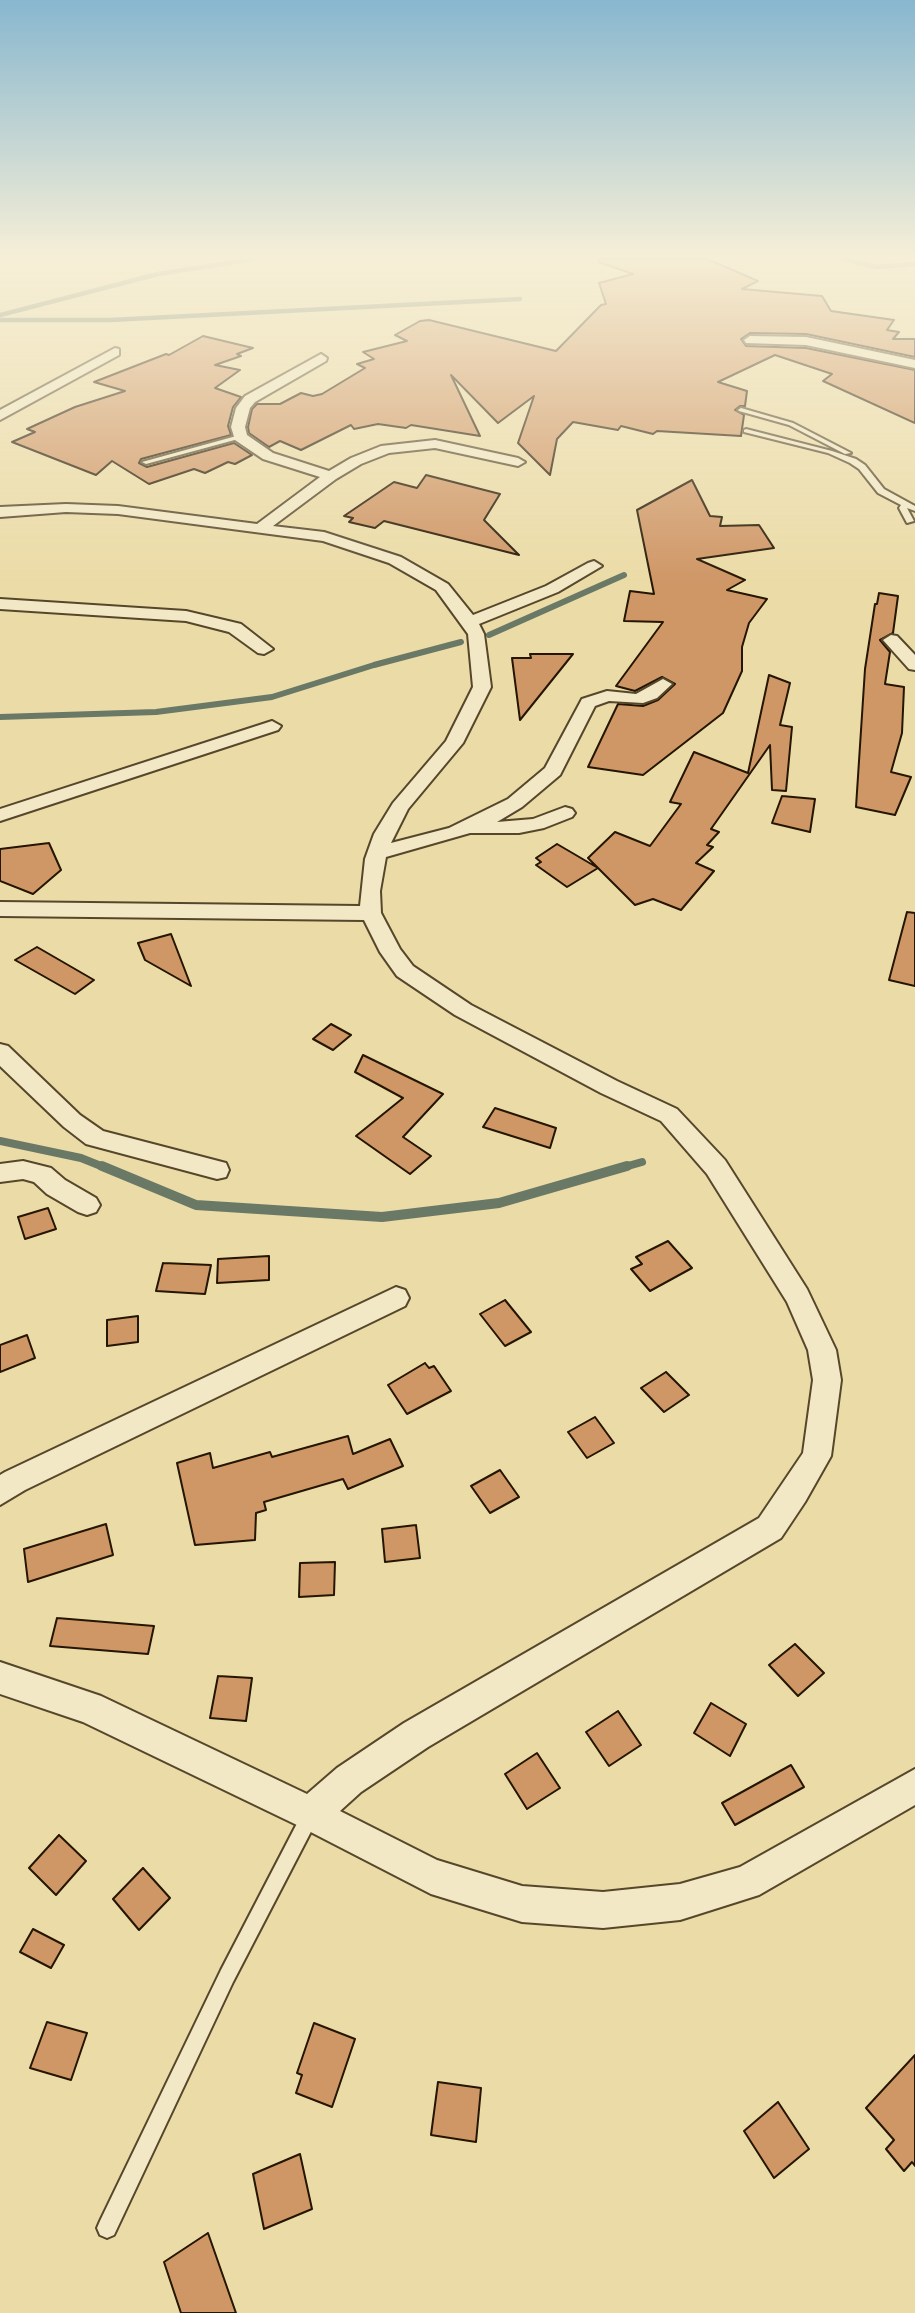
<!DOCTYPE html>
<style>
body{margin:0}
canvas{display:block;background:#ebdba7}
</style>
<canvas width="915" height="2313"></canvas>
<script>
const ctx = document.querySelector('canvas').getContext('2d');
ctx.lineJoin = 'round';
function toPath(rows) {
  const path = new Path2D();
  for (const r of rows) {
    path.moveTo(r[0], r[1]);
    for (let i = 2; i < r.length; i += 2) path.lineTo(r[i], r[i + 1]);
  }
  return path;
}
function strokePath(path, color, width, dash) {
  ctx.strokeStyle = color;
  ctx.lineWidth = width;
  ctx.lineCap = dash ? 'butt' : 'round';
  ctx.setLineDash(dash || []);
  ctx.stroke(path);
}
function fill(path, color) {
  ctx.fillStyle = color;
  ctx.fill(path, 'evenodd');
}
strokePath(toPath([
 [844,259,876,267,915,264],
 [0,315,158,274,254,259],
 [0,320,110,320,520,299]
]), '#6a7966', 4.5);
strokePath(toPath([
 [489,635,624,575],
 [0,717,156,712,272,697,374,665,461,642]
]), '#6a7966', 6);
strokePath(toPath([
 [0,1141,81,1158,106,1168],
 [621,1168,642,1162]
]), '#6a7966', 8);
strokePath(toPath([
 [102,1166,196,1205,382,1217,499,1203,627,1166]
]), '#6a7966', 10);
const building = toPath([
 [599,259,707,259,758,281,742,289,822,296,831,311,894,320,887,330,899,332,893,339,915,339,915,357,806,334,750,333,741,339,746,346,806,348,915,370,915,423,823,381,832,374,775,355,718,382,747,391,745,406,740,406,735,410,744,415,741,436,657,431,653,434,621,426,618,430,573,422,557,439,550,475,518,443,534,396,498,423,451,375,480,436,411,425,406,428,378,424,354,429,351,425,301,450,280,441,269,447,249,433,248,427,252,409,257,404,280,404,301,393,313,396,322,394,365,368,357,364,374,359,363,352,407,341,395,335,420,321,429,320,556,351,601,305,606,304,599,283,633,274,599,262,599,259],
 [203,336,253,348,237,354,241,356,215,365,240,370,215,388,241,397,233,407,228,426,231,435,141,459,139,463,147,467,234,443,252,455,235,464,228,462,205,473,194,469,149,484,112,461,96,475,12,442,35,432,27,429,75,407,125,391,94,382,166,354,169,355,203,336],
 [426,475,500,494,484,520,519,555,384,521,375,528,349,522,353,518,344,516,394,482,417,488,426,475],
 [692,480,710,516,722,517,720,526,759,525,774,548,697,559,745,580,727,590,767,599,749,623,742,647,742,671,723,713,643,775,588,767,618,704,643,706,658,700,675,684,662,677,635,691,616,686,663,622,624,621,630,591,654,594,637,510,692,480],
 [879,593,898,596,893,633,880,640,890,652,885,684,904,687,902,733,891,772,911,777,895,815,856,807,865,669,875,604,877,604,879,593],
 [530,654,573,654,520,720,512,658,531,658,530,654],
 [769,675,790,683,780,725,792,727,786,791,772,790,770,745,711,829,719,832,707,845,713,847,696,863,714,871,681,910,653,899,635,905,588,858,615,832,650,846,681,804,670,802,694,752,748,773,769,675],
 [782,796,815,799,810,832,772,823,782,796],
 [49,843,61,870,33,894,0,881,0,849,49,843],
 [557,844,598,868,567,887,536,865,541,862,536,858,557,844],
 [907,912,915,913,915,986,889,980,907,912],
 [171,934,191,986,145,960,138,943,171,934],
 [37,947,94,980,75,994,15,960,37,947],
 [331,1024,351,1035,333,1050,313,1039,331,1024],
 [363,1055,443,1094,403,1137,431,1156,410,1174,356,1136,403,1098,355,1072,363,1055],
 [495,1108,556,1128,550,1148,483,1127,495,1108],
 [48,1208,56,1229,25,1239,18,1217,48,1208],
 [668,1241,692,1268,650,1291,631,1269,642,1264,636,1257,668,1241],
 [269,1256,269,1280,217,1283,218,1259,269,1256],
 [163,1263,211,1265,205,1294,156,1291,163,1263],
 [505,1300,531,1332,505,1346,480,1314,505,1300],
 [138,1316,138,1342,107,1346,107,1320,138,1316],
 [27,1335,35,1358,0,1372,0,1345,27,1335],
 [425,1363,429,1368,434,1366,451,1391,407,1414,388,1385,425,1363],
 [666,1372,689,1395,664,1412,641,1388,666,1372],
 [595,1417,614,1443,587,1458,568,1432,595,1417],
 [348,1436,353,1454,390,1439,403,1466,348,1489,343,1479,264,1502,266,1510,256,1513,255,1540,195,1545,177,1463,210,1453,213,1468,270,1452,272,1457,348,1436],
 [500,1470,519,1497,490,1513,471,1486,500,1470],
 [106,1524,113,1555,28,1582,24,1549,106,1524],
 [416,1525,420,1558,385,1562,382,1529,416,1525],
 [335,1562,334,1595,299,1597,300,1563,335,1562],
 [57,1618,154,1626,148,1654,50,1646,57,1618],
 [795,1644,824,1673,798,1696,769,1665,795,1644],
 [218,1676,252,1678,246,1721,210,1718,218,1676],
 [711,1703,746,1724,730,1756,694,1733,711,1703],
 [618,1711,641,1745,609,1766,586,1732,618,1711],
 [537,1753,560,1788,527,1809,505,1774,537,1753],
 [791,1765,804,1787,735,1825,722,1803,791,1765],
 [59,1835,86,1861,56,1895,29,1868,59,1835],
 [143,1868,170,1898,139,1930,113,1899,143,1868],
 [33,1929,64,1945,51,1968,20,1952,33,1929],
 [47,2022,87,2033,71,2080,30,2068,47,2022],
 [314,2023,355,2039,332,2107,296,2093,302,2075,297,2073,314,2023],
 [915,2055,915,2166,912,2162,904,2171,886,2149,894,2140,866,2108,915,2055],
 [438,2082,481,2088,476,2142,431,2135,438,2082],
 [778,2102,809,2149,774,2178,744,2131,778,2102],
 [300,2154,312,2209,264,2229,253,2174,300,2154],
 [208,2233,236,2313,181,2313,164,2262,208,2233]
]);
fill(building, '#cf9666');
strokePath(building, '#241602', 2);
const service = toPath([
 [741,408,793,423,851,453,845,454,789,425,739,411,738,410,741,408],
 [746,429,832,451,856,459,865,465,884,489,915,506,915,511,907,508,914,521,907,523,899,508,901,505,878,493,859,469,850,463,828,453,744,432,744,430,746,429],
 [240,435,242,436,242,438,146,464,142,462,240,435],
 [311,1805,317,1808,320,1814,317,1820,233,1982,114,2235,107,2238,100,2235,97,2228,100,2221,221,1970,305,1808,311,1805]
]);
const minor = toPath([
 [750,336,806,337,915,360,915,368,806,345,746,343,744,340,750,336],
 [115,348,119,349,119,355,0,420,0,410,115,348],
 [321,354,327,358,326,361,255,402,250,408,245,427,247,435,273,453,329,471,351,458,381,446,435,440,518,458,525,462,518,466,435,448,389,453,361,464,336,479,273,526,324,532,401,557,448,584,473,615,546,586,588,563,594,561,602,566,558,592,479,624,484,634,491,687,463,743,408,809,391,843,449,828,508,799,545,768,582,699,607,691,636,694,663,679,672,684,657,698,643,703,609,701,595,706,560,775,522,807,497,822,533,819,565,807,572,809,575,813,572,817,544,828,519,833,470,833,386,857,380,891,381,913,400,949,413,966,471,1005,617,1081,677,1109,725,1160,807,1289,836,1350,841,1380,831,1456,805,1502,781,1538,428,1747,361,1792,340,1811,437,1860,522,1886,603,1892,680,1884,740,1867,915,1769,915,1805,759,1895,680,1920,603,1928,522,1922,431,1894,299,1826,83,1722,0,1694,0,1662,101,1696,307,1794,337,1768,404,1723,759,1518,803,1453,813,1380,808,1350,787,1302,707,1174,661,1121,601,1093,455,1015,397,976,380,952,364,920,0,916,0,902,360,906,365,859,374,834,393,803,446,741,473,687,468,634,436,590,389,563,323,541,118,514,66,512,0,517,0,507,66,504,118,506,257,524,320,477,263,459,235,440,231,427,236,408,245,396,321,354],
 [0,599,186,611,241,624,273,649,264,654,258,653,229,632,186,621,0,609,0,599],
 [891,635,897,636,915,655,915,670,909,669,883,640,891,635],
 [272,721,281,726,278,730,0,821,0,809,272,721],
 [0,1044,8,1046,80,1115,103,1131,226,1163,229,1170,226,1177,217,1179,86,1144,64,1127,0,1066,0,1044],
 [23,1161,51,1168,65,1180,96,1198,100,1205,96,1212,87,1215,78,1212,47,1194,34,1182,23,1179,0,1182,0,1164,23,1161],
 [396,1287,405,1290,409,1298,405,1306,25,1490,0,1505,0,1475,5,1472,396,1287]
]);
strokePath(service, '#56472b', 4);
strokePath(minor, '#56472b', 4);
fill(service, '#f2e8c6');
fill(minor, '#f2e8c6');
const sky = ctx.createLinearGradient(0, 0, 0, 583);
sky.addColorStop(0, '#88b7cf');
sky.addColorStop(0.44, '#f6efd7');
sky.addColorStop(1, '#f6efd700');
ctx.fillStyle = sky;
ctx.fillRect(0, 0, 915, 583);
</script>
